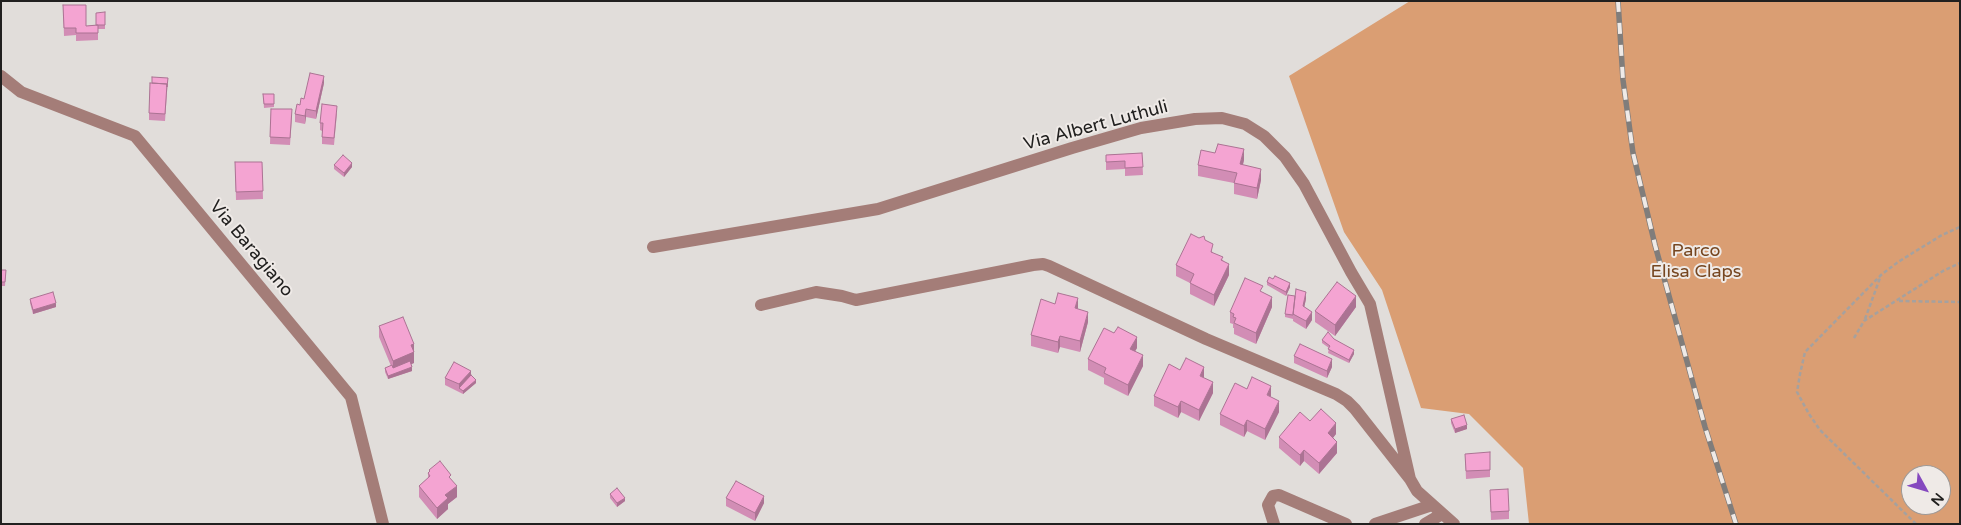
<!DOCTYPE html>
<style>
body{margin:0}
#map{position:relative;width:1961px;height:525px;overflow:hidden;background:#e1ddda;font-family:"Varela Round",sans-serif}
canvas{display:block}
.frame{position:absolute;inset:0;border:2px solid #21201f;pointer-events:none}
.north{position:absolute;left:1901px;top:465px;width:50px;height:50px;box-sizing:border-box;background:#efeae7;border:1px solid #9d9997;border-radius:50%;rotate:129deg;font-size:14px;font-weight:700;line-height:20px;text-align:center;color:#21201f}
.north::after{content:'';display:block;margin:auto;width:18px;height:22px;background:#8549bf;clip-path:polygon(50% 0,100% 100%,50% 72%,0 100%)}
</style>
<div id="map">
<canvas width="1961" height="525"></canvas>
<div class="frame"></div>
<div class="north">N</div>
</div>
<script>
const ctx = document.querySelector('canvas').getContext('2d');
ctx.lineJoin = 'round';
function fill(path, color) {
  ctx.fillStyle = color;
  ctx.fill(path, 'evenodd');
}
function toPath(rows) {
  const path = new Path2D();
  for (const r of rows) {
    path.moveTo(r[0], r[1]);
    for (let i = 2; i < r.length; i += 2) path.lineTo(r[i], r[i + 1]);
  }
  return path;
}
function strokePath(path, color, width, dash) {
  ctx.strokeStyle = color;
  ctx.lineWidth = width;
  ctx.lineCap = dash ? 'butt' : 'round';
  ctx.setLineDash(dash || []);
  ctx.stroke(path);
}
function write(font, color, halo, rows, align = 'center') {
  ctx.font = font + ' "Varela Round",sans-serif';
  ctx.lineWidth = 4;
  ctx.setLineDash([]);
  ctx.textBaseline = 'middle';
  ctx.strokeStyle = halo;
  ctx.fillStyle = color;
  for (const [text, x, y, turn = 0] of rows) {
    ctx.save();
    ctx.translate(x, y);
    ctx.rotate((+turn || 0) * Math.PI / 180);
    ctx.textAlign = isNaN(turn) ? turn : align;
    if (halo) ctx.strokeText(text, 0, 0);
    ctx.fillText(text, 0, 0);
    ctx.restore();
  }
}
fill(toPath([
 [1410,1,1960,1,1960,524,1529,524,1523,468,1469,414,1421,408,1382,290,1344,232,1289,76],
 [1911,475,1941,475,1941,505,1911,505]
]), '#da9e73');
strokePath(toPath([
 [1899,301,1960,302],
 [1865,319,1880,278],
 [1854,338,1864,321,1943,271,1960,263],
 [1916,524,1820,430,1809,414,1797,392,1800,374,1805,352,1881,275,1898,262,1942,235,1960,227]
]), '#a5a19f', 2.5, [4, 2.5]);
strokePath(toPath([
 [1,76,21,92,135,136,351,397,383,524],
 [653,247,878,209,1072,148,1141,128,1195,119,1222,118,1245,124,1264,136,1285,157,1304,184,1351,272,1370,304,1410,479],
 [761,305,816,292,842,296,856,300,1033,265,1043,264,1049,266,1206,339,1336,394,1347,401,1355,409,1410,479,1417,491,1454,524],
 [1274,524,1268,505,1273,496,1279,495,1346,524],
 [1375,524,1432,505],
 [1425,524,1442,514]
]), '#a47d78', 12);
const rail = toPath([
 [1618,1,1623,80,1633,153,1655,245,1705,427,1736,524]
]);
strokePath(rail, '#807d7b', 5.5);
strokePath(rail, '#efeae7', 4, [11]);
fill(toPath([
 [63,5,86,26,96,25,105,12,105,29,98,29,98,40,76,41,76,35,64,36],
 [168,78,165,121,149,120,149,113,152,83],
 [324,83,316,119,306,117,305,124,295,122,295,114,304,99],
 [263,94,274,94,274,107,264,108],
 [271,109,292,117,290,145,270,144],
 [337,113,334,145,322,144,322,131,320,130,320,123],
 [1142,153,1143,175,1125,176,1125,169,1106,170,1106,155],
 [1244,160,1243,165,1261,180,1257,199,1234,194,1234,183,1198,176,1198,165],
 [235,162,262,162,263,199,236,200],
 [334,165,352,167,344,177,334,169],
 [1205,240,1213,253,1223,260,1229,275,1214,306,1190,294,1190,283,1176,276,1176,265],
 [1,270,6,270,5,286,1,286],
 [1273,279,1290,287,1286,296,1267,285,1267,282],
 [1263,292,1272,307,1256,344,1234,334,1234,328,1233,328,1233,324,1230,323,1230,312],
 [30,299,56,307,33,314,30,303],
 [1306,299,1304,307,1312,320,1306,329,1293,321,1293,319,1285,317,1285,314],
 [1356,307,1335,336,1315,322,1315,311],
 [1078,309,1088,322,1080,352,1060,347,1058,353,1031,346,1031,335],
 [379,326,414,344,414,363,411,364,412,371,388,379,385,372,385,368,391,366,379,337],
 [1334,339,1354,354,1349,363,1328,353,1329,348,1322,343,1322,340],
 [1137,348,1135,351,1143,366,1128,396,1104,384,1104,378,1088,370,1088,359],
 [1294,356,1332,367,1327,378,1294,363],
 [1180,370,1204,378,1213,393,1199,421,1181,412,1178,418,1154,406,1154,396],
 [471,375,476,383,463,394,445,385,445,378],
 [1247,389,1271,397,1279,412,1265,440,1247,431,1244,437,1220,425,1220,414],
 [1451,419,1467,429,1455,433,1451,423],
 [1310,421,1336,434,1333,438,1337,453,1319,474,1304,461,1300,466,1279,448,1279,437],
 [1465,454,1490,470,1490,477,1466,479],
 [429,470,451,480,457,497,448,504,448,509,437,519,419,497,419,486,428,478,428,473,429,472],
 [1490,490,1509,511,1509,519,1491,520],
 [610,494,625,501,617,507,610,498],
 [726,498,764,503,755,521,726,506]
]), '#d28db5');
fill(toPath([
 [324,76,324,83,316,119,316,111],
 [306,109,306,117,305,124,305,116],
 [1244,149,1244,160,1240,175,1240,164],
 [352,163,352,167,344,177,344,173],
 [1261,169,1261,180,1257,199,1257,188],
 [1229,264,1229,275,1214,306,1214,295],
 [1290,283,1290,287,1286,296,1286,292],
 [1306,292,1306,299,1303,313,1303,306],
 [1356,296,1356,307,1335,336,1335,325],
 [1272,297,1272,307,1256,344,1256,333],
 [1078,298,1078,309,1075,308],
 [56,303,56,307,33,314,33,310],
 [1088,312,1088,322,1080,352,1080,341],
 [1312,312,1312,320,1306,329,1306,321],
 [1060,336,1060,347,1058,353,1058,342],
 [1137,337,1137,348,1130,360,1130,349],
 [414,344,414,363,393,372,393,361,411,345],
 [1354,350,1354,354,1349,363,1349,360],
 [1143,355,1143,366,1128,396,1128,385],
 [1332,359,1332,367,1327,378,1327,371],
 [412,367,412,371,388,379,388,376],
 [1204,367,1204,378,1200,376],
 [471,371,471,379,459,388,459,384],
 [476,380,476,383,463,394,463,391],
 [1213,382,1213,393,1199,421,1199,410],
 [1271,386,1271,397,1267,395],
 [1181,401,1181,412,1178,418,1178,407],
 [1279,401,1279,412,1265,440,1265,429],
 [1247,420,1247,431,1244,437,1244,426],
 [1336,423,1336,434,1328,444,1328,433],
 [1467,425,1467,429,1455,433,1455,429],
 [1337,442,1337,453,1319,474,1319,463],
 [1304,450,1304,461,1300,466,1300,455],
 [457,486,457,497,448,504,448,509,437,519,437,508,445,495],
 [764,496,764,503,755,521,755,513],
 [625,498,625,501,617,507,617,503]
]), '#ab7393');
const building = toPath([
 [63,5,86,5,86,26,98,25,98,33,76,33,76,28,64,28,63,5],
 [105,12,105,25,96,25,96,13,105,12],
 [310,73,324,76,316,111,306,109,305,116,295,114,297,104,300,105,301,98,304,99,310,73],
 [152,77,168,78,167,87,167,84,152,83,152,77],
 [150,83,167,84,165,114,149,113,150,83],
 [263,94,274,94,274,104,264,104,263,94],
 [322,104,337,106,334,138,322,137,323,123,320,123,322,104],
 [271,109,292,109,290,138,270,137,271,109],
 [1218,144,1244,149,1240,164,1261,169,1257,188,1234,183,1237,173,1198,165,1201,150,1215,153,1218,144],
 [1142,153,1143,167,1125,168,1125,161,1106,162,1106,155,1142,153],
 [343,155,352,163,344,173,334,165,343,155],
 [235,162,262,162,263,191,236,192,235,162],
 [1191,234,1199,238,1204,236,1205,240,1213,244,1211,252,1223,257,1221,260,1229,264,1214,295,1190,283,1194,274,1176,265,1191,234],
 [1,270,6,270,5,282,1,282,1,270],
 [1275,276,1290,283,1286,292,1267,282,1269,277,1273,279,1275,276],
 [1245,278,1263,286,1260,291,1272,297,1256,333,1234,323,1236,318,1233,317,1234,314,1230,312,1245,278],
 [1337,282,1356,296,1335,325,1315,311,1337,282],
 [1296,289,1306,292,1303,306,1312,312,1306,321,1293,314,1296,289],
 [53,292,56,303,33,310,30,299,53,292],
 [1058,293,1078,298,1075,308,1088,312,1080,341,1060,336,1058,342,1031,335,1041,299,1055,304,1058,293],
 [1288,295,1295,296,1293,315,1285,314,1288,295],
 [403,317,414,344,411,345,414,352,393,361,379,326,403,317],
 [1118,327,1137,337,1130,349,1143,355,1128,385,1104,373,1106,368,1088,359,1104,328,1114,333,1118,327],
 [1328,332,1334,339,1354,350,1349,360,1328,349,1330,346,1322,340,1328,332],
 [1300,344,1332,359,1327,371,1294,356,1300,344],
 [1186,358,1204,367,1200,376,1213,382,1199,410,1181,401,1178,407,1154,396,1169,364,1180,370,1186,358],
 [410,361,412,367,388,376,385,368,392,365,393,368,410,361],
 [454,362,471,371,459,384,445,378,454,362],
 [471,375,476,380,463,391,459,388,471,375],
 [1252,377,1271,386,1267,395,1279,401,1265,429,1247,420,1244,426,1220,414,1235,383,1247,389,1252,377],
 [1321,409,1336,423,1328,433,1337,442,1319,463,1304,450,1300,455,1279,437,1300,412,1310,421,1321,409],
 [1464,415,1467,425,1455,429,1451,419,1464,415],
 [1490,452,1490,470,1466,471,1465,454,1490,452],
 [440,461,451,475,449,477,457,486,445,495,448,498,437,508,419,486,430,476,428,473,430,471,429,470,440,461],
 [736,481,764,496,755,513,726,498,736,481],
 [617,488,625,498,617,503,610,494,617,488],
 [1508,489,1509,511,1491,512,1490,490,1508,489]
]);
fill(building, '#f4a4d2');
strokePath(building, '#ab7393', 1);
write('18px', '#21201f', '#efeae7', [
 ["Via Albert Luthuli",1096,126,-15],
 ["Via Baragiano",251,249,50]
]);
write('18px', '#764620', '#efeae7', [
 ["Parco",1696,251],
 ["Elisa Claps",1696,272]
]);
</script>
